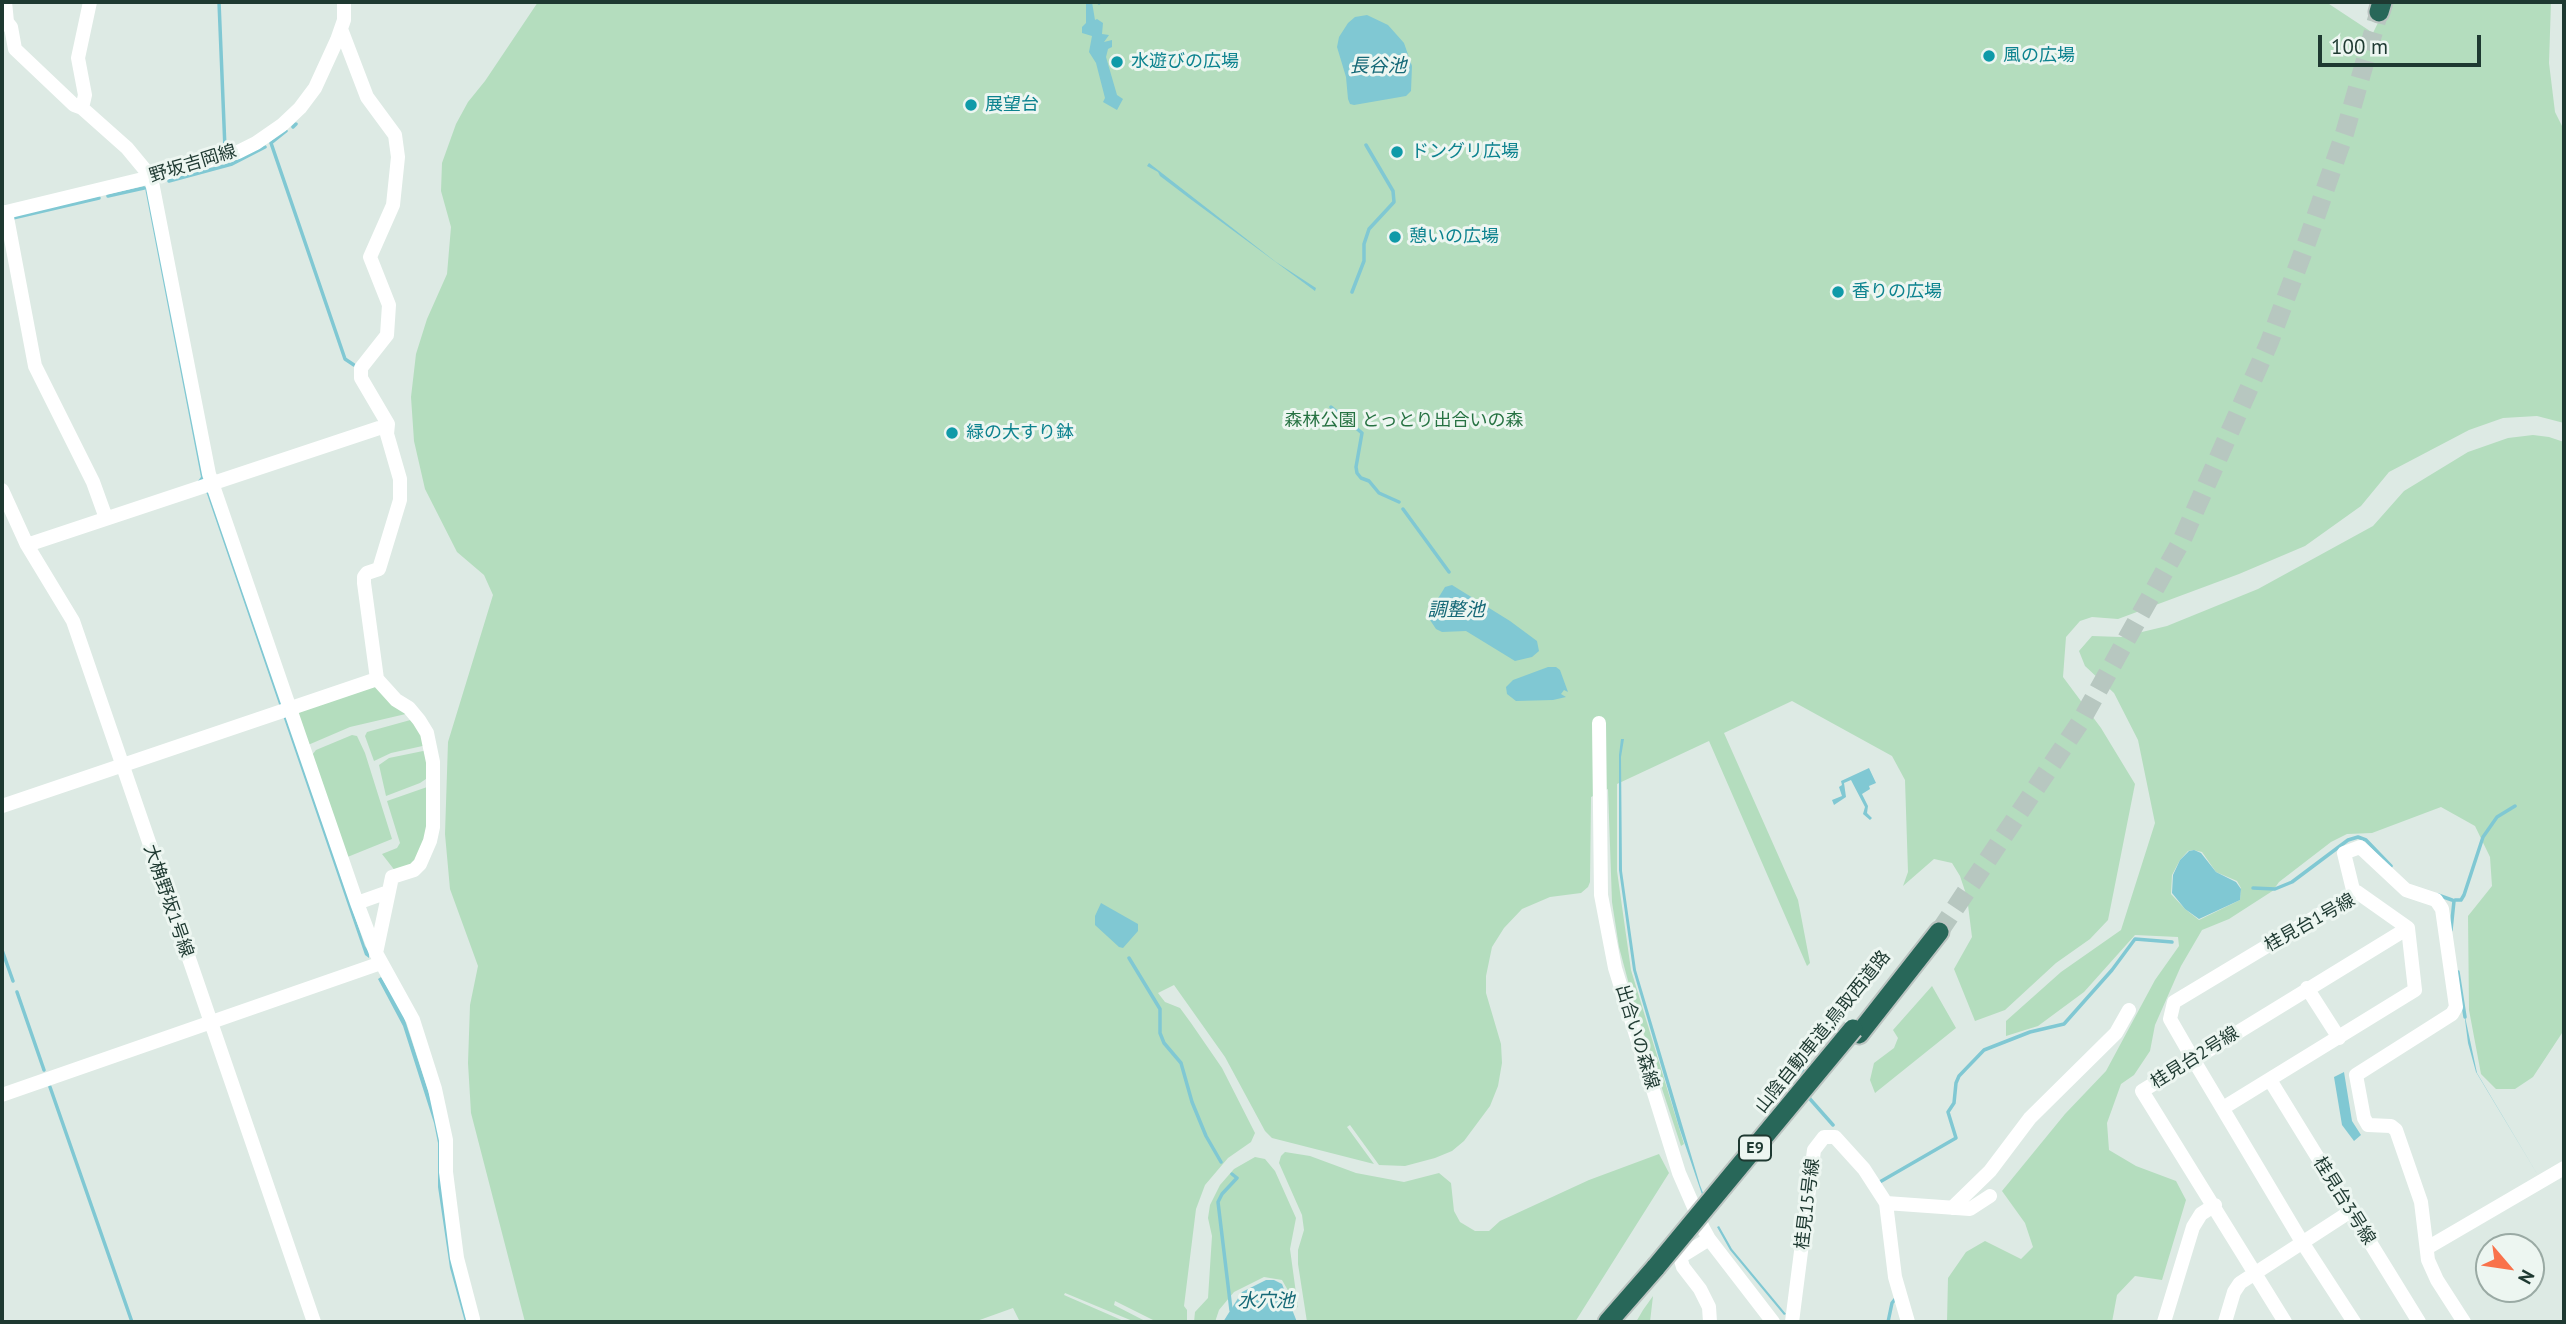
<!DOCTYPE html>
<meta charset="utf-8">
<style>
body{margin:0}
#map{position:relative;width:2566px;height:1324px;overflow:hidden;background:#ddeae4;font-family:"PT Sans",sans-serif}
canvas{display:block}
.frame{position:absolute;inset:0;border:4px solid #1e3931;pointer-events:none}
.north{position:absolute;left:2475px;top:1233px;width:70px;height:70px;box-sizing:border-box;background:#edf6f1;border:2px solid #9aaaa4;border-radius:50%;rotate:119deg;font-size:19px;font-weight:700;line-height:28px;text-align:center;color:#1e3931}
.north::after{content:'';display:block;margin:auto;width:24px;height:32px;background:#f9724b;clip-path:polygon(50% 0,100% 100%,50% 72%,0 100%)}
.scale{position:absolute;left:2318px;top:35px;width:163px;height:32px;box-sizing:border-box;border:4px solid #1e3931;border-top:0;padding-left:9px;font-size:21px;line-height:24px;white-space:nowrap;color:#1e3931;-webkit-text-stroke:5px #edf6f1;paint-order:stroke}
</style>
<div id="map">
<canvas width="2566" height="1324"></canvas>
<div class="frame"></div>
<div class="north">N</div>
<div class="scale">100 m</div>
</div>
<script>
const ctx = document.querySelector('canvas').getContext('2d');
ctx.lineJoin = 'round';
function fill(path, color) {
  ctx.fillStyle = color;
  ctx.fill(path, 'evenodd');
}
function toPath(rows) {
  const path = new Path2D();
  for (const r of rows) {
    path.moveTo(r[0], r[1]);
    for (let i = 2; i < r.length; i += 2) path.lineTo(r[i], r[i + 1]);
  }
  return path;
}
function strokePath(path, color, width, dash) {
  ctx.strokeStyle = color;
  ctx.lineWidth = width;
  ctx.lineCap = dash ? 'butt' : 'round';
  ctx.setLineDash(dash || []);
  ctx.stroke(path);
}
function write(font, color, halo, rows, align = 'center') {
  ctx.font = font + ' "PT Sans","Noto Sans JP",sans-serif';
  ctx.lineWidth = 6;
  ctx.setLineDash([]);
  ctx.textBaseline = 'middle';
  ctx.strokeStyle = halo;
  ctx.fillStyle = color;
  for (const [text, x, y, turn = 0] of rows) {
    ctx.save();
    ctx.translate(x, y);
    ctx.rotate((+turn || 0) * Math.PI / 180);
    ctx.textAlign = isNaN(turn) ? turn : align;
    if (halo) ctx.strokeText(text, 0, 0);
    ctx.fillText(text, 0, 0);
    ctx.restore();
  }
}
fill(toPath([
 [538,2,2326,2,2373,33,2388,2,2551,2,2549,63,2555,112,2564,130,2564,423,2537,416,2503,418,2469,430,2389,472,2361,506,2305,546,2239,574,2118,619,2092,617,2080,621,2066,637,2063,677,2101,728,2135,784,2108,920,2090,939,2056,963,2005,1010,1975,1021,1954,969,1972,937,1967,897,1960,876,1952,863,1934,859,1903,886,1908,872,1905,780,1892,756,1792,701,1724,733,1798,900,1810,963,1807,966,1709,741,1617,784,1617,871,1631,970,1684,1144,1681,1146,1635,1007,1619,947,1612,902,1608,789,1591,797,1590,882,1588,887,1581,893,1550,897,1522,909,1504,928,1492,947,1486,976,1486,993,1501,1044,1502,1063,1498,1086,1490,1106,1464,1141,1452,1151,1435,1158,1405,1166,1379,1165,1350,1125,1347,1127,1374,1164,1272,1138,1265,1131,1225,1057,1174,985,1158,993,1165,1002,1180,1008,1191,1023,1222,1068,1255,1133,1251,1142,1228,1158,1205,1185,1196,1209,1184,1306,1187,1310,1187,1322,1157,1322,1115,1301,1114,1305,1147,1322,1135,1322,1065,1293,1064,1295,1126,1322,1020,1322,1013,1308,974,1322,525,1322,471,1113,468,1063,470,1005,478,966,450,889,445,834,448,742,493,595,484,575,457,552,425,489,414,441,411,397,416,354,427,319,447,274,451,227,441,191,442,163,456,124,468,102,485,81],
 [2533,435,2549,437,2564,442,2564,1030,2533,1077,2515,1089,2496,1089,2481,1074,2469,1010,2468,916,2492,886,2490,857,2475,826,2441,807,2372,833,2347,834,2331,842,2279,882,2274,889,2266,889,2274,890,2229,919,2202,930,2181,966,2155,1025,2150,1051,2134,1075,2121,1084,2107,1123,2109,1150,2136,1166,2176,1181,2186,1200,2162,1280,2135,1276,2117,1295,2112,1322,1947,1322,1948,1278,1966,1252,1985,1241,2021,1259,2033,1247,2025,1223,2002,1191,2065,1114,2106,1071,2155,980,2179,946,2178,937,2135,935,2084,992,2038,1026,2006,1036,2006,1021,2061,972,2121,930,2155,823,2138,740,2114,693,2085,666,2079,651,2092,636,2121,637,2167,626,2258,589,2373,526,2404,491,2468,452,2508,438],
 [2193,850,2202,852,2216,872,2237,881,2241,888,2240,900,2199,920,2185,909,2171,894,2172,875,2180,860,2188,851],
 [376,683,410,713,350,727,308,745,295,709],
 [414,719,427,745,391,753,374,761,365,736,367,732],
 [352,735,357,736,365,753,392,839,345,858,312,755,316,750],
 [428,750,430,773,426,779,420,783,386,796,379,765,389,758],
 [430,786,430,824,418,862,396,872,382,854,397,848,400,843,387,801],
 [1932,986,1956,1028,1875,1093,1870,1080,1874,1063,1894,1048,1898,1038,1893,1030],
 [1285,1152,1310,1156,1356,1173,1404,1182,1439,1173,1451,1183,1454,1211,1460,1222,1475,1231,1489,1231,1500,1221,1589,1180,1659,1154,1669,1173,1575,1322,1307,1322,1298,1264,1298,1250,1304,1230,1302,1215,1279,1163,1281,1156],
 [1255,1157,1265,1159,1275,1171,1296,1218,1290,1249,1298,1308,1282,1280,1264,1277,1234,1292,1219,1310,1215,1322,1194,1322,1195,1312,1208,1298,1212,1236,1208,1218,1210,1205,1220,1185,1234,1169],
 [1653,1296,1650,1322,1636,1322,1643,1310]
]), '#b4ddbe');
fill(toPath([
 [1086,2,1092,2,1095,20,1097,19,1103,23,1102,34,1109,35,1104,42,1112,40,1112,47,1108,49,1106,57,1117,95,1123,99,1117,110,1103,102,1105,98,1096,63,1089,52,1092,36,1082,33,1082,27,1086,23],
 [1367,15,1388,25,1404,43,1412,66,1411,91,1406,96,1354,105,1350,104,1348,99,1346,77,1337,47,1339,37,1348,23,1355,17],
 [1149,163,1276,262,1316,288,1315,291,1189,198,1160,176,1158,172,1147,166],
 [147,187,204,477,365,946,369,952,369,958,365,955,207,494,198,481,201,477,145,188],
 [1452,585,1510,621,1537,641,1539,651,1532,657,1515,661,1466,631,1442,632,1436,629,1430,620,1431,610,1445,587],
 [1548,667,1556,667,1560,670,1568,692,1564,690,1561,694,1566,697,1553,700,1516,701,1507,694,1506,687,1513,680],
 [1621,739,1624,739,1621,757,1622,871,1636,970,1700,1185,1710,1211,1708,1212,1679,1127,1633,970,1619,870,1619,755],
 [1869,768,1876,783,1869,786,1870,789,1862,794,1868,806,1867,813,1872,818,1870,820,1863,814,1865,807,1851,780,1844,783,1846,797,1834,805,1832,800,1842,796,1839,787,1842,785,1841,781],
 [2194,850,2201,853,2216,872,2236,882,2241,889,2240,900,2199,919,2185,909,2172,893,2173,875,2180,860,2189,851],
 [1101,903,1138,924,1138,931,1123,948,1119,947,1095,925,1095,916],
 [381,977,402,1011,438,1121,468,1322,465,1322,450,1268,438,1187,438,1143,434,1123,403,1026,378,979],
 [2464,1012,2477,1073,2539,1177,2476,1072,2468,1043],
 [2344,1072,2352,1121,2361,1135,2354,1141,2342,1125,2334,1077],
 [1719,1226,1732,1249,1786,1314,1784,1315,1730,1250,1717,1227],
 [1266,1280,1274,1280,1282,1284,1297,1322,1223,1322,1242,1292]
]), '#80c8d3');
strokePath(toPath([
 [219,2,225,149],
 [1098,2,1099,3],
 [293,127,296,124],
 [286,131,271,143,345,359,354,365],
 [169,181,232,164,265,147],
 [108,196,144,188],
 [13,218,99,198],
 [1352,292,1364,261,1364,244,1369,229,1394,202,1393,191,1366,145],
 [1331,407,1362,433,1356,467,1357,473,1361,478,1369,481,1379,493,1399,502],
 [1403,509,1449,572],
 [2253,888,2275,889,2292,882,2348,840,2358,837,2366,840,2391,866],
 [2438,895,2452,900],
 [2455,900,2461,900,2464,895,2483,837,2497,817,2515,806],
 [2451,930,2454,901],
 [2,950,13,981],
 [1129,958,1160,1009,1160,1033,1164,1043,1181,1063,1192,1102,1206,1136,1221,1162],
 [2458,972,2465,1017],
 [17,992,44,1070],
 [1804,1076,1802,1069,1805,1057,1818,1037],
 [50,1087,132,1322],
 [1808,1094,1810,1099,1833,1125],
 [1878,1183,1956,1138,1948,1112,1954,1103,1956,1083,1959,1076,1984,1050,2030,1032,2064,1024,2112,970,2135,939,2172,942],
 [1231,1310,1218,1202,1222,1194,1237,1178,1232,1174],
 [1888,1322,1892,1303,1896,1298]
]), '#80c8d3', 3.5);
strokePath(toPath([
 [1939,932,2081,721,2182,540,2269,343,2308,239,2345,132,2379,12]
]), '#b7c7c0', 19, [19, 10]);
const highway = toPath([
 [2379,12,2382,2],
 [1859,1034,1939,932],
 [1608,1322,1656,1267]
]);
strokePath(highway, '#bcc4c1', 23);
strokePath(toPath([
 [90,2,78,58,85,95,82,108,127,148,151,177,209,474,357,903,376,953,413,1020,435,1089,446,1140,446,1172,457,1258,473,1319],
 [7,22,11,27,15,49,74,105,82,108],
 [2,25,7,22,5,2],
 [341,29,367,97,395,135,398,157,393,205,370,257,389,305,387,335,361,368,361,378,388,424,387,434,400,479,400,500,379,569,367,573,364,577,364,583,377,679,396,700,409,708,419,720,427,733,433,762,433,827,430,841,420,864,414,870,392,877,376,953],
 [6,212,35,366,93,482,106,518],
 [2,213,151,177,238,152,256,143,282,125,300,108,315,88,337,40,344,20,344,2],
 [2,490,27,545,73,621,314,1322],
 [27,545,379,428],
 [1599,723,1601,895,1615,968,1679,1173,1703,1228,1709,1239,1773,1322],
 [2,806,377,679],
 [2354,894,2344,853,2360,847,2406,890,2436,900,2442,909,2456,1007,2452,1014,2356,1075,2364,1118,2368,1125,2391,1126,2396,1130,2421,1202,2428,1260,2437,1280,2464,1322],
 [357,903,388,892],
 [2307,988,2339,1038],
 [2270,1080,2419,1322],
 [2,1095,381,963],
 [2223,1108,2415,990,2408,928,2357,892,2174,1002,2170,1019,2193,1059,2302,1242,2354,1322],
 [1886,1203,1970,1209,1990,1196],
 [1952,1208,1990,1171,2030,1118,2116,1033,2129,1010],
 [1709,1239,1680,1257,1683,1267,1700,1289,1709,1307,1710,1322],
 [2427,1248,2564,1168],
 [1792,1322,1814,1150,1824,1137,1835,1137,1864,1169,1886,1203,1895,1277,1908,1322],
 [2164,1322,2193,1227,2201,1214,2215,1205],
 [2225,1322,2234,1292,2240,1283,2351,1211],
 [2285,1322,2142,1091,2408,928]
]), '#fff', 14);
strokePath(highway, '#286759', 19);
const highwayBridge = toPath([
 [1656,1267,1853,1029]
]);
strokePath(highwayBridge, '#bcc4c1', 23, []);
strokePath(highwayBridge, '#286759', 19);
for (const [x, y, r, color] of [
 [1989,56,7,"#0f9aa8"],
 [1117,62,7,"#0f9aa8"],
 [971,105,7,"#0f9aa8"],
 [1397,152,7,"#0f9aa8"],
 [1395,237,7,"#0f9aa8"],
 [1838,292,7,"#0f9aa8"],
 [952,433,7,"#0f9aa8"]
]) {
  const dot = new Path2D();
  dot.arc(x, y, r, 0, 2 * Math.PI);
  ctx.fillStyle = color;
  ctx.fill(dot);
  strokePath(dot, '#edf6f1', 2.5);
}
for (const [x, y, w] of [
 [1755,1148,32]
]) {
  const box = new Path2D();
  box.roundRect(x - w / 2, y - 12.5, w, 25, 5);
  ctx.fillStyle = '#edf6f1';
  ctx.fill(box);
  strokePath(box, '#1e3931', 2);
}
write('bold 16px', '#1e3931', null, [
 ["E9",1755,1148]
]);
write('18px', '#0d838f', '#edf6f1', [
 ["風の広場",2003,56],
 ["水遊びの広場",1131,62],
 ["展望台",985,105],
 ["ドングリ広場",1411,152],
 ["憩いの広場",1409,237],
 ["香りの広場",1852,292],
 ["緑の大すり鉢",966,433]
], 'left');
write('18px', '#1e3931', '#edf6f1', [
 ["野坂吉岡線",193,164,-17],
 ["大桷野坂1号線",168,901,71],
 ["桂見台1号線",2310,923,-29],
 ["山陰自動車道;鳥取西道路",1823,1032,-51],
 ["出合いの森線",1637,1037,73],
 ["桂見台2号線",2195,1058,-32],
 ["桂見台3号線",2344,1201,58],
 ["桂見15号線",1808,1204,-83]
]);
write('18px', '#267242', '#edf6f1', [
 ["森林公園 とっとり出合いの森",1404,421]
]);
write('italic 19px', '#166977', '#edf6f1', [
 ["長谷池",1378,67],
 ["調整池",1456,611],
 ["水穴池",1266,1302]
]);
</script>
